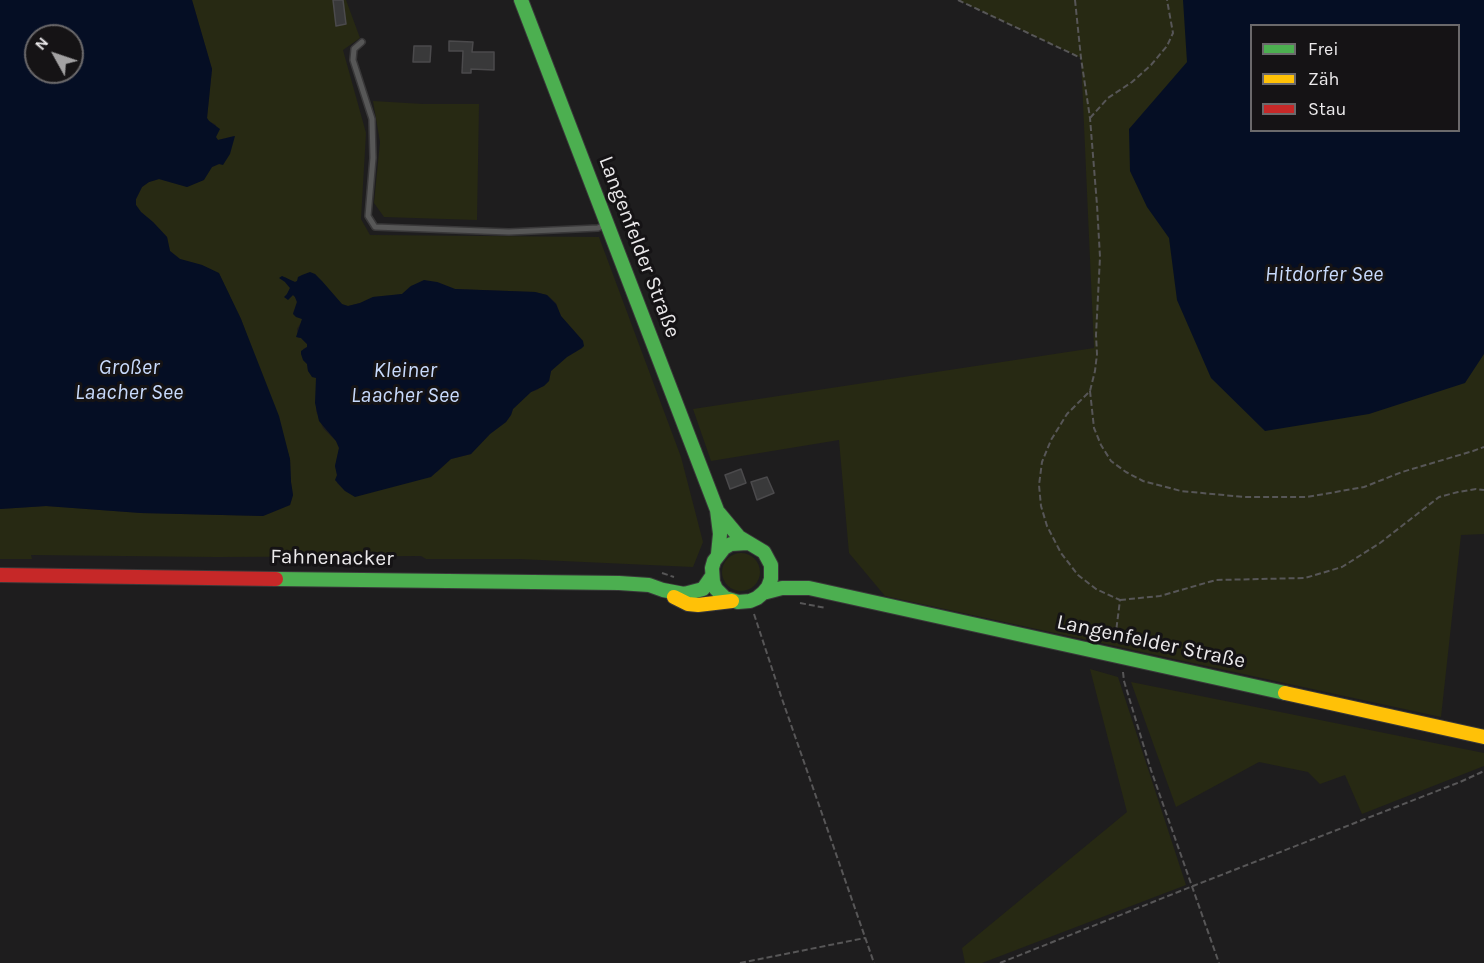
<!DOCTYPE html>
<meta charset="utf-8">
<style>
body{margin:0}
#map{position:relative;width:1484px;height:963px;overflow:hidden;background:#1e1d1e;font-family:Karla,sans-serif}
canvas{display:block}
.legend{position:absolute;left:1250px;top:24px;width:210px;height:108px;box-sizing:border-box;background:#151315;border:2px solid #6b696b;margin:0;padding:8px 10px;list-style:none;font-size:18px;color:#ebe9eb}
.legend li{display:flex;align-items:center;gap:12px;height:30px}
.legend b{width:30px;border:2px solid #6b696b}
.north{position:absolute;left:24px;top:24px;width:60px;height:60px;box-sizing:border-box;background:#151315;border:2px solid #6b696b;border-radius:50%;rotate:310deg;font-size:16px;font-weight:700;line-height:24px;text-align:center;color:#ebe9eb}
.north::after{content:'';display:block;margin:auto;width:21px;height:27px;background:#a3a2a3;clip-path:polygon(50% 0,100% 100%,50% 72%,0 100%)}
</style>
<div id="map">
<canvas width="1484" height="963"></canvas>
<ul class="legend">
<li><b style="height:8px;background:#4caf50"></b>Frei</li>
<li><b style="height:8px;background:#ffc107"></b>Zäh</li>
<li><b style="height:8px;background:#c62828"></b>Stau</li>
</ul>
<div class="north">N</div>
</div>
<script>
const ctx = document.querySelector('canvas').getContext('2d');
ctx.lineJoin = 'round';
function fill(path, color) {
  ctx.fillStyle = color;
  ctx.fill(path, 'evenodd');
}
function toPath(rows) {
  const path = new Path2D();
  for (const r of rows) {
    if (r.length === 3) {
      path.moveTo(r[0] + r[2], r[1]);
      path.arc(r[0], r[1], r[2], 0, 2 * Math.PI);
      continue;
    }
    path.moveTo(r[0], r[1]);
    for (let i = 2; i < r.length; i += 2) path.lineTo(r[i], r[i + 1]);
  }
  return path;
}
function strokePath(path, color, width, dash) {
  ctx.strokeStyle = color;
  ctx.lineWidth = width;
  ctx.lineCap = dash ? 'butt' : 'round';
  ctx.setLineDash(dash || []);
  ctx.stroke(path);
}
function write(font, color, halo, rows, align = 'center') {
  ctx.font = font + ' Karla,sans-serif';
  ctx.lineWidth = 6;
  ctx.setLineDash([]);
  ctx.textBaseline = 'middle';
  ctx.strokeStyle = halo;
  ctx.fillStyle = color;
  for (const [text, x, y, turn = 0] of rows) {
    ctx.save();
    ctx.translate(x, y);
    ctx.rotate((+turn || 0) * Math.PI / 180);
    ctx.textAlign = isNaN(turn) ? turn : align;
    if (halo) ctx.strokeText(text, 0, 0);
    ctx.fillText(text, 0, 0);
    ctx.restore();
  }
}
fill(toPath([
 [192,0,346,0,360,38,343,50,366,133,361,219,370,235,599,237,681,457,703,542,693,567,519,559,426,559,421,556,216,557,31,555,32,559,0,559,0,509,46,506,141,513,263,516,290,505,293,495,291,482,290,459,241,319,219,274,202,265,180,259,170,251,167,237,153,222,141,212,136,205,136,199,142,187,149,182,159,179,187,187,203,180,212,167,219,164,234,136,218,140,216,138,216,125,209,121,207,118,212,69],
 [315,274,342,305,348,306,360,303,373,297,402,294,411,286,437,282,455,289,535,292,547,295,556,303,561,316,583,341,582,348,567,357,551,371,549,381,537,390,531,392,513,409,511,415,506,422,490,434,471,454,451,459,437,472,345,491,337,483,337,475,335,466,339,448,336,441,323,428,316,411,316,377,308,371,307,364,303,360,303,349,307,347,307,344,301,338,298,338,297,329,302,321,302,319,293,313,297,302,295,297,293,295,290,297,287,294,290,288,285,282,285,277,290,281,295,282],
 [958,0,1484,0,1484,534,1461,535,1441,717,885,596,849,553,839,440,711,461,693,409,1094,348,1081,58],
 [1252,26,1458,26,1458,130,1252,130],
 [373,101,423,104,479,104,477,220,384,217,374,203,380,142],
 [741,572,19],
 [1090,669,1118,677,1186,885,982,963,965,963,962,948,1127,812],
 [1131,682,1484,753,1484,766,1362,814,1345,775,1320,784,1308,772,1259,762,1176,807]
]), '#272913');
fill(toPath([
 [0,0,192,0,212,69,207,118,209,121,220,129,216,137,218,140,235,136,230,154,223,165,219,164,212,167,204,180,187,187,159,179,149,182,142,187,136,199,136,205,141,212,153,222,167,237,170,251,180,259,202,265,219,273,241,319,279,416,290,459,291,482,293,495,290,505,263,516,141,513,46,506,0,509],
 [36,36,72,36,72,72,36,72],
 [1183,0,1484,0,1484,354,1465,383,1369,414,1265,431,1211,378,1177,300,1169,238,1147,207,1130,171,1129,129,1187,62],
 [1252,26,1458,26,1458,130,1252,130],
 [310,272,315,274,322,281,342,304,348,306,360,303,373,297,402,294,411,286,424,280,437,282,455,289,535,292,547,295,556,304,561,316,583,341,584,346,582,348,567,357,551,371,549,381,544,386,531,392,513,409,511,415,506,422,490,434,471,454,451,459,431,477,355,497,345,491,335,480,337,475,335,466,339,448,336,441,319,421,315,403,316,378,312,377,308,371,307,364,303,360,301,354,301,351,307,347,307,344,301,338,296,337,302,319,296,317,293,314,297,302,295,297,293,295,288,300,284,297,287,294,290,288,285,282,279,278,282,276,295,282,297,281,298,277,302,275]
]), '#050e24');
const building = toPath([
 [333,0,343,0,346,24,336,26,333,0],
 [449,41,473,42,472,52,494,52,494,70,471,69,471,73,462,73,463,51,449,51,449,41],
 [414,46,431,46,430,62,413,62,414,46],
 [741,469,746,483,730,489,725,475,741,469],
 [767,477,774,493,757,500,751,482,767,477]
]);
fill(building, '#39393a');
strokePath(building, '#4b4a4c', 1.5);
const lane = toPath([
 [362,42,354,49,353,60,372,119,373,158,368,216,375,227,509,232,598,228,606,224]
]);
const fast = toPath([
 [521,0,717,510,720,534,718,554],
 [719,513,739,537,764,552,771,565,771,579,768,587,763,593,757,598,750,601,738,602,725,598,716,589,713,582,712,568,714,561,724,548,731,544,747,543],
 [276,579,619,583,649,585,663,590,684,594,703,589,712,576],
 [763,593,782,588,809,588,1285,693]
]);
const slow = toPath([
 [674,597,688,604,698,605,732,601],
 [1285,693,1484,737]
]);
const jam = toPath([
 [0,575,276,579]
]);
strokePath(lane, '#393839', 8);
strokePath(fast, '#393839', 16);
strokePath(slow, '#393839', 16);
strokePath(jam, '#393839', 16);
strokePath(toPath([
 [958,0,1081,58],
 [1075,0,1081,58,1090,118,1097,205,1100,257,1096,335,1097,354,1095,371,1090,391,1067,414,1051,440,1042,462,1039,485,1041,506,1047,526,1061,553,1078,575,1096,589,1120,600,1115,640],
 [1090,118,1108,98,1132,82,1151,65,1167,46,1173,33,1167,0],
 [1090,391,1094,428,1101,445,1111,461,1126,472,1143,481,1181,491,1244,497,1307,497,1364,487,1402,472,1473,451,1484,447],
 [662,573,674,577],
 [1120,600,1160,596,1216,580,1305,578,1342,567,1380,543,1439,497,1458,492,1476,489,1484,490],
 [800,603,826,608],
 [754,614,781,696,874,963],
 [1123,672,1124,681,1151,770,1219,963],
 [740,963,865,938],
 [1000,963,1193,886,1460,782,1484,771]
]), '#575657', 2, [6, 3]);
strokePath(lane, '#575757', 5);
strokePath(fast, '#4caf50', 14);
strokePath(slow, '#ffc107', 14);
strokePath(jam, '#c62828', 14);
write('21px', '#ebe9eb', '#151315', [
 ["Langenfelder Straße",639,247,69],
 ["Fahnenacker",332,558,1],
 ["Langenfelder Straße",1151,642,12]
]);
write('italic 22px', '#c8dafc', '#151315', [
 ["Hitdorfer See",1324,275],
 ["Großer",129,368],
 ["Laacher See",129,393],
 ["Kleiner",405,371],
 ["Laacher See",405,396]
]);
</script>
